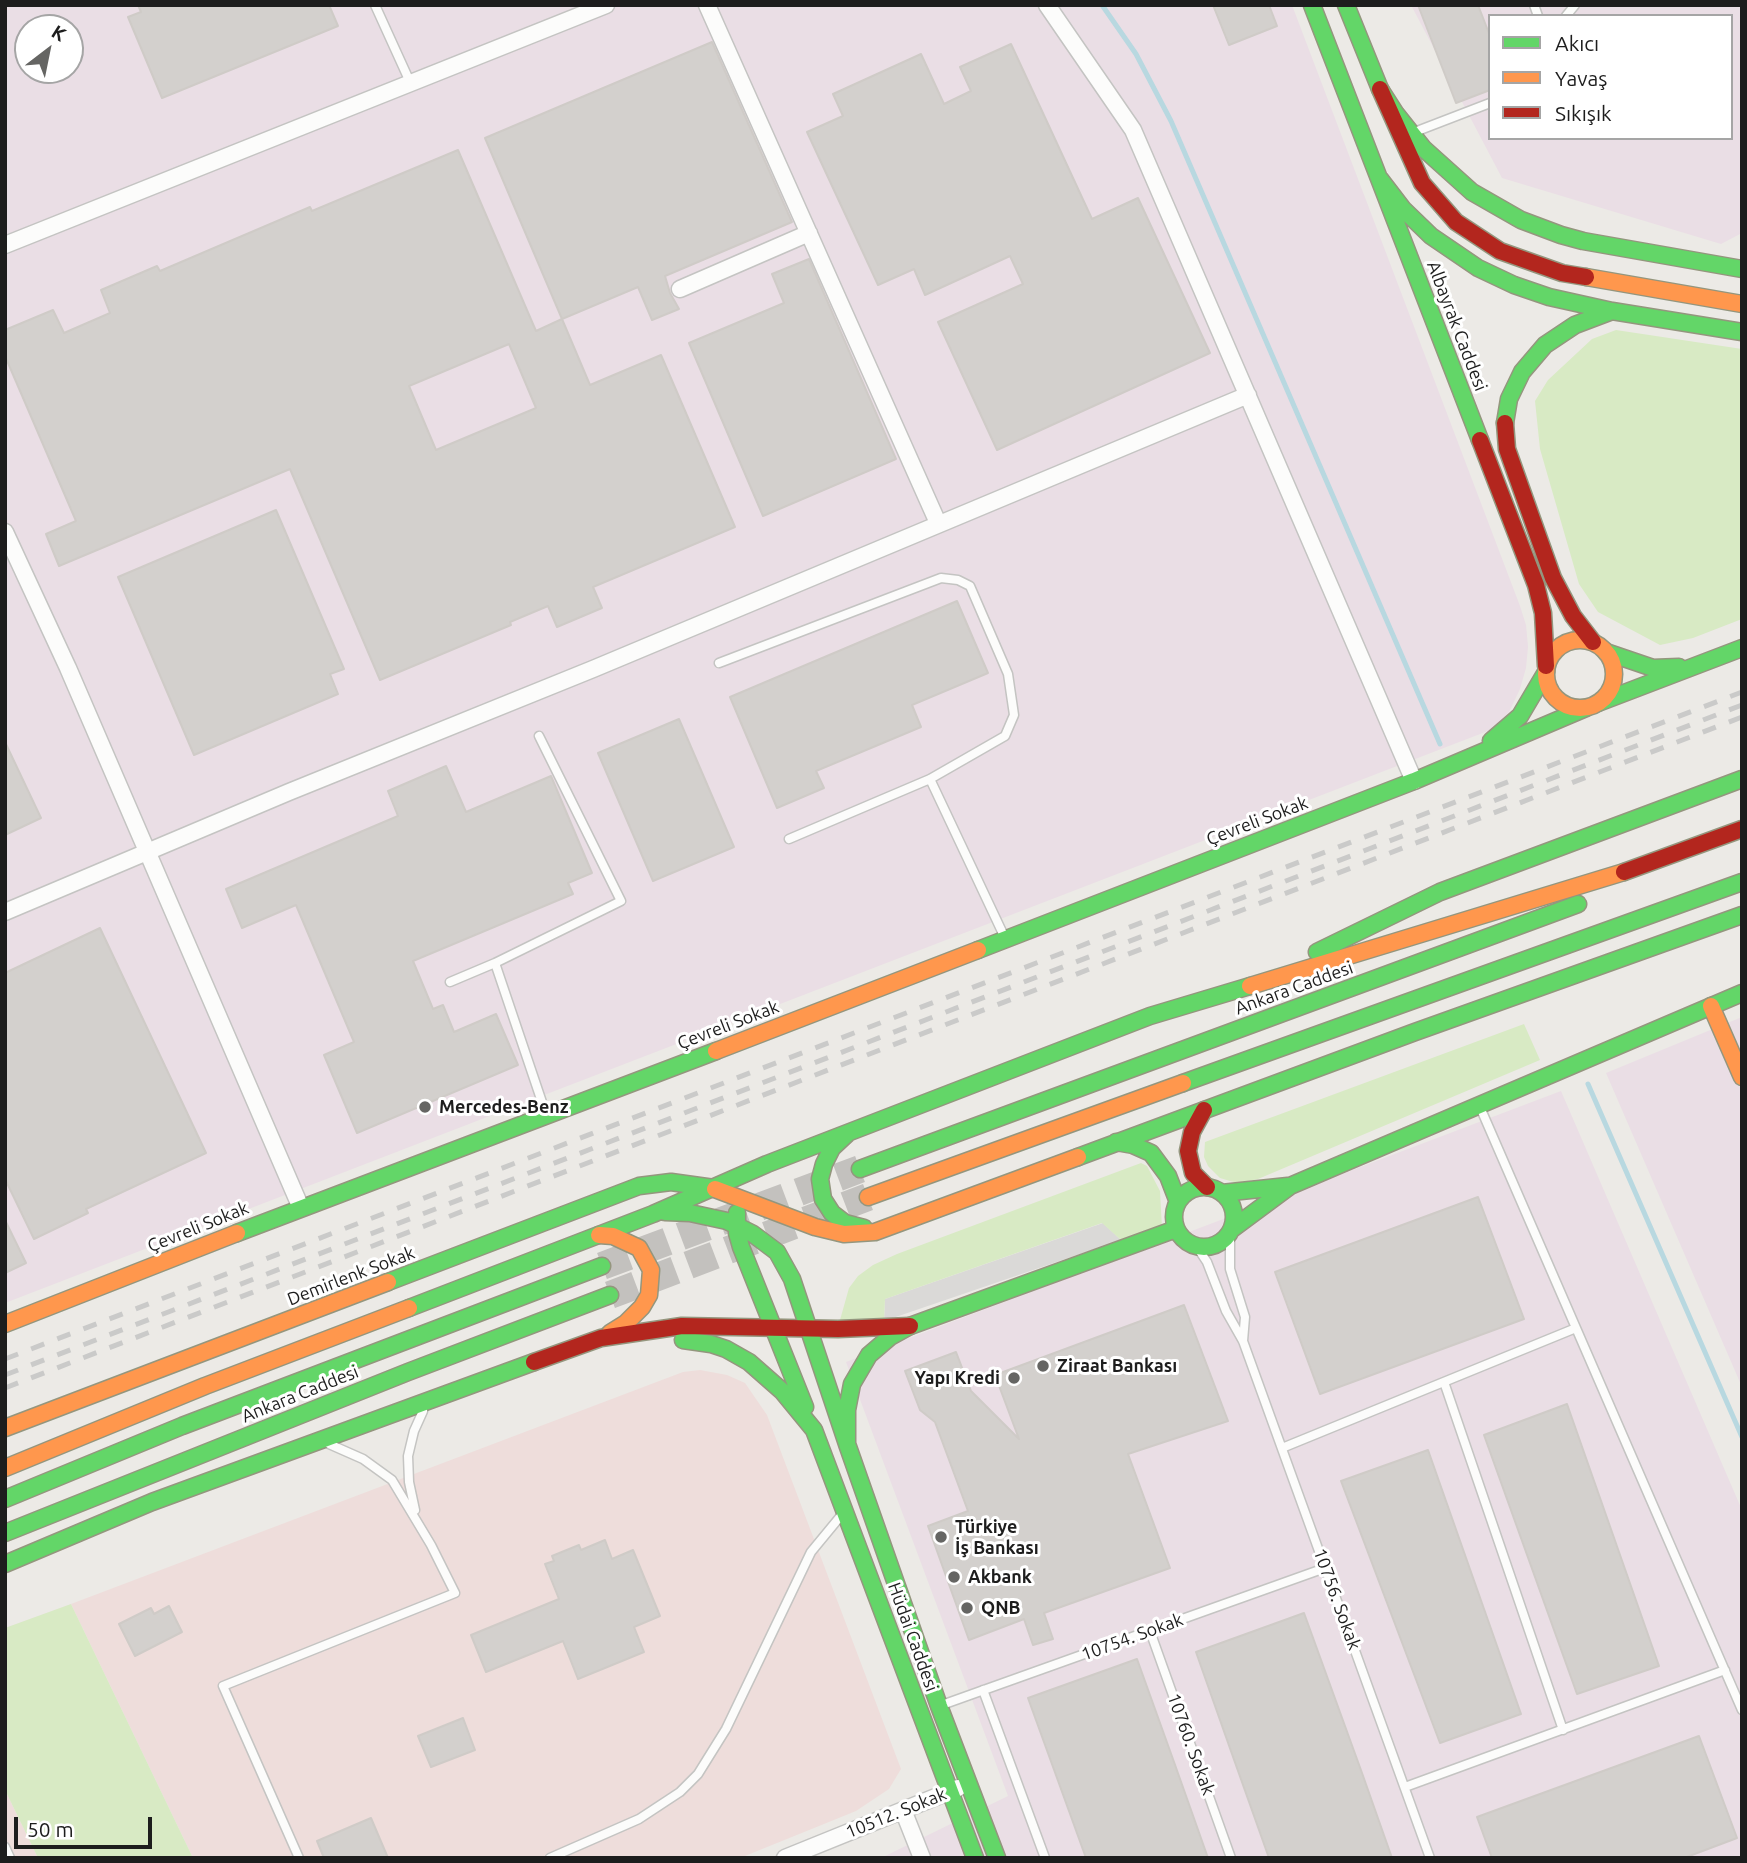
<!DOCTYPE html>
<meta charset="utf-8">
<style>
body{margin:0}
#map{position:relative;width:1747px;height:1863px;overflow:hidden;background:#eceae6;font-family:Ubuntu,sans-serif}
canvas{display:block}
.frame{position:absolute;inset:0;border:7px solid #1d1d1d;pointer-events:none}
.legend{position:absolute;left:1488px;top:14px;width:245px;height:126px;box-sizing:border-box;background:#fff;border:2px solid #a5a5a5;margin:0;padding:9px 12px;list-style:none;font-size:21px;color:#1d1d1d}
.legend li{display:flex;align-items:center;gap:14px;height:35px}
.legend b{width:35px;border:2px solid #a5a5a5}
.north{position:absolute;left:14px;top:14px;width:70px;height:70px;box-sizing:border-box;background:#fff;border:2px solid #a5a5a5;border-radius:50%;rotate:32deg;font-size:19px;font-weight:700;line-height:28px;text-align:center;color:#1d1d1d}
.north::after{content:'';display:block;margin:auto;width:24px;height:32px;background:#656563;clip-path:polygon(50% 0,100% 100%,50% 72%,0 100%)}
.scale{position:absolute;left:14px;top:1817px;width:138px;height:32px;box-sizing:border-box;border:4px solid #1d1d1d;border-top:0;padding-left:9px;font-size:21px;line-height:24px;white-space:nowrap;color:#1d1d1d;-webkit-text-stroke:5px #fff;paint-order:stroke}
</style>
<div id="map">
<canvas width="1747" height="1863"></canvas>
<div class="frame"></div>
<ul class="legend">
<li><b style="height:9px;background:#63d668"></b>Akıcı</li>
<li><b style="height:9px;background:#ff974d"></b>Yavaş</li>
<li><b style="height:9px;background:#b3261e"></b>Sıkışık</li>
</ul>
<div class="north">K</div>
<div class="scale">50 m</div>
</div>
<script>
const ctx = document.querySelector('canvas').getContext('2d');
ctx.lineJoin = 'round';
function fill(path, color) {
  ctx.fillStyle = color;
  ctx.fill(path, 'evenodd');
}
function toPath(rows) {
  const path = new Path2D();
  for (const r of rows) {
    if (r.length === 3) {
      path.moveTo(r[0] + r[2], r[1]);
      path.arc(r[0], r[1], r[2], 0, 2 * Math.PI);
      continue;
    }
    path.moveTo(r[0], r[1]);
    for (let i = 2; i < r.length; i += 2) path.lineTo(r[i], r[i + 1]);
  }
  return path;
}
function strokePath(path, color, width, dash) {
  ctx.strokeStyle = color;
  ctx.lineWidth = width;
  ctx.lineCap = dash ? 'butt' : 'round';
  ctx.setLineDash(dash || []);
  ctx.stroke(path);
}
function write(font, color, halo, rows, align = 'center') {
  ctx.font = font + ' Ubuntu,sans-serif';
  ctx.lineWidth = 6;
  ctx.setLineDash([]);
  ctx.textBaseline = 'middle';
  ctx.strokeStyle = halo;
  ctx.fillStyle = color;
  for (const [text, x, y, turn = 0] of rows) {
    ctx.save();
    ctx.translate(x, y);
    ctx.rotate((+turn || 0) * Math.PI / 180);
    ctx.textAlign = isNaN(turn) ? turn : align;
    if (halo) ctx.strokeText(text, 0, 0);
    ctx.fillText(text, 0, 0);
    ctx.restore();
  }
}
fill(toPath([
 [700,1370,727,1375,745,1383,767,1415,901,1769,889,1789,856,1811,740,1858,193,1858,71,1604,683,1372],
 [5,1790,38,1858,5,1858]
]), '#eedddb');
fill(toPath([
 [5,5,1292,5,1520,606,1526,625,1528,647,1526,668,1520,689,1509,712,1493,729,5,1303],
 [28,28,70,28,70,70,28,70],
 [1411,5,1742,5,1742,233,1721,244,1502,178],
 [1490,16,1731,16,1731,138,1490,138],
 [1742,1017,1742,1387,1606,1073],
 [1561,1091,1742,1510,1742,1858,881,1858,1008,1796,846,1362]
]), '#eadee5');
fill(toPath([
 [1103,1223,1121,1240,884,1321,885,1299]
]), '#dad9d7');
fill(toPath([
 [1616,330,1742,349,1742,619,1693,638,1660,645,1598,612,1579,584,1540,449,1535,401,1548,380,1592,339],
 [1524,1024,1540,1060,1258,1179,1239,1183,1230,1181,1220,1178,1208,1166,1204,1157,1205,1142],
 [1141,1163,1147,1166,1160,1191,1162,1228,1121,1240,1102,1223,885,1299,884,1321,840,1320,849,1288,858,1276,873,1265,897,1254],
 [71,1604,193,1858,38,1858,5,1790,5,1628]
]), '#d8eac4');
strokePath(toPath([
 [1102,5,1136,54,1171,121,1440,744],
 [1588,1084,1742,1437]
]), '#b8d8e0', 5);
const building = toPath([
 [138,5,329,5,338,26,162,98,128,17,141,12,138,5],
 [1213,5,1269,5,1277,26,1229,45,1213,5],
 [1418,5,1478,5,1490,36,1490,90,1456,103,1418,5],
 [712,42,792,222,665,276,670,293,679,309,652,320,638,287,562,319,485,138,712,42],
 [1011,44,1092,219,1138,198,1210,353,997,450,938,322,1023,284,1010,256,925,295,914,269,878,285,807,132,843,116,833,94,921,54,944,104,971,91,960,67,1011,44],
 [458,150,536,331,562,319,590,385,661,355,735,527,593,587,602,608,557,627,548,606,510,622,511,625,380,680,290,469,59,566,46,534,76,521,5,356,5,330,53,310,64,333,110,313,101,290,157,266,160,271,310,207,312,211,458,150],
 [509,344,536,408,436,450,409,386,509,344],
 [809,259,896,459,763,516,689,343,784,303,772,274,809,259],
 [276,510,344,669,330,674,338,694,194,755,118,577,276,510],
 [957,601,988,673,912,705,921,727,816,771,824,788,777,808,730,697,957,601],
 [679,719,734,847,653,881,598,753,679,719],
 [5,742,41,818,5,835,5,742],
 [446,766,466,812,551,776,592,873,568,883,573,894,413,961,433,1009,443,1005,454,1032,496,1014,518,1065,357,1133,324,1055,354,1042,296,905,242,928,226,889,398,816,388,791,446,766],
 [100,928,206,1153,86,1209,88,1213,34,1239,5,1179,5,973,100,928],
 [1478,1197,1524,1319,1320,1394,1275,1272,1478,1197],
 [5,1220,26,1263,5,1273,5,1220],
 [1184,1305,1228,1421,1128,1454,1170,1568,1044,1613,1053,1639,1033,1645,1024,1619,969,1640,928,1526,968,1511,935,1422,920,1410,905,1371,956,1352,971,1391,1019,1439,995,1375,1184,1305],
 [1567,1404,1659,1666,1577,1694,1484,1435,1567,1404],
 [1428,1450,1521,1714,1440,1743,1341,1481,1428,1450],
 [605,1540,612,1559,633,1550,660,1616,634,1627,644,1652,578,1679,563,1641,486,1672,471,1635,559,1599,545,1564,554,1561,552,1556,579,1545,581,1550,605,1540],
 [169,1606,182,1632,135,1656,119,1624,151,1608,154,1614,169,1606],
 [1304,1613,1362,1773,1392,1858,1269,1858,1232,1754,1196,1652,1304,1613],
 [1137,1659,1174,1762,1208,1858,1086,1858,1065,1800,1028,1698,1137,1659],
 [463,1718,475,1750,431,1767,418,1736,463,1718],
 [1699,1736,1737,1838,1684,1858,1492,1858,1477,1817,1699,1736],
 [371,1818,388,1858,324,1858,317,1841,371,1818]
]);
fill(building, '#d3d0cd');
strokePath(building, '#cfcbc7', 2);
strokePath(toPath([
 [602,1266,860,1169],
 [610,1295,868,1197]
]), '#c3c1be', 28, [28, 14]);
const lane = toPath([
 [375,5,410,82],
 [1534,5,1538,16],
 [1566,16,1575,5],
 [1412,133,1490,103],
 [719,663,941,578,958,580,970,586,1008,674,1014,715,1005,736,930,779,789,839],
 [930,779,1005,938],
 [495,963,546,1114],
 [450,982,495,963,621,901,539,736],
 [1480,1107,1742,1710],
 [1230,1233,1230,1269,1245,1317,1243,1341],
 [1197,1247,1207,1262,1226,1311,1243,1341,1430,1858],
 [1444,1382,1563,1730],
 [1282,1448,1576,1328],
 [415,1510,409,1482,408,1456,414,1431,423,1411],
 [1150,1631,1231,1858],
 [983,1690,1045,1858],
 [939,1706,1325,1568],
 [1405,1787,1725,1670],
 [5,1847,10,1858],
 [299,1858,223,1686,455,1593,431,1545,392,1480,363,1459,329,1444],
 [550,1858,639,1819,680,1792,698,1774,726,1729,811,1552,844,1512]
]);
const street = toPath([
 [707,5,938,523],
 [1047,5,1133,130,1414,781],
 [5,245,606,5],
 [680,289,809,233],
 [5,532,68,668,301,1208],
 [5,912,289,792,593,669,1248,395],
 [903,1810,922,1858],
 [785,1858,958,1788]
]);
const fast = toPath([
 [1312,5,1480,440],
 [1346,5,1380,89,1396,114,1423,148,1472,192,1521,220,1561,235,1583,241,1742,269],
 [1380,179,1403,209,1431,236,1478,268,1514,285,1549,297,1612,311,1742,332],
 [1505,423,1509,399,1522,372,1545,345,1575,325,1612,311],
 [1606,652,1653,668,1679,667],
 [1598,703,1742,648],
 [1491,741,1520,716,1546,672],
 [978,950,1414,781,1586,708],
 [1317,952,1440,892,1742,779],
 [1183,1083,1742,882],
 [847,1134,832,1148,824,1164,820,1179,823,1199,832,1213,845,1223,864,1228],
 [1116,1142,1133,1145,1151,1153,1168,1176,1178,1202],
 [1078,1157,1415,1032,1742,915],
 [860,1169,1578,904],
 [1204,1217,30],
 [1222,1193,1288,1186],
 [665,1212,690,1213,727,1221,753,1234,777,1252,792,1279,847,1444],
 [737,1213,737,1233,741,1247,805,1407],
 [1232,1229,1290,1186,1742,993],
 [237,1233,716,1051],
 [388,1282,639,1186,671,1182,714,1188],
 [409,1308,653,1214,767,1164,1150,1016,1250,986],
 [683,1340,711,1344,726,1349,749,1362,782,1391,814,1430],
 [814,1430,975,1858],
 [5,1499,182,1426,602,1266],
 [5,1533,408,1372,610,1295],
 [5,1564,152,1502,534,1362],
 [997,1858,939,1706,847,1444,847,1410,852,1384,869,1355,890,1337,910,1326,1176,1229]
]);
const slow = toPath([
 [1586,277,1742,304],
 [1580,674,34],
 [1250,986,1624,872],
 [1711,1006,1742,1077],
 [716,1051,978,950],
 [715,1189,815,1227,844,1234,875,1232,1078,1157],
 [868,1197,1183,1083],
 [599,1235,613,1236,639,1248,651,1270,649,1295,642,1307,626,1323,610,1333],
 [5,1324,237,1233],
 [5,1428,388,1282],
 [5,1468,205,1386,409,1308]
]);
const jam = toPath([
 [1380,89,1422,183,1456,222,1500,251,1562,273,1586,277],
 [1505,423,1507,449,1553,578,1573,616,1593,642],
 [1480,440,1536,585,1543,613,1546,666],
 [1624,872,1742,829],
 [1204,1110,1192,1132,1188,1151,1193,1173,1207,1187],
 [534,1362,601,1338,682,1326,838,1329,910,1326]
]);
strokePath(lane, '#c4c4c2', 11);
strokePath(street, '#c4c4c2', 19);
strokePath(fast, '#94967e', 19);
strokePath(slow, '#94967e', 19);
strokePath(jam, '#94967e', 19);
strokePath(lane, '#fcfcfb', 8);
strokePath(street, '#fcfcfb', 16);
strokePath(fast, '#63d668', 16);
strokePath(slow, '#ff974d', 16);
strokePath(jam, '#b3261e', 16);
strokePath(toPath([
 [5,1359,1742,692],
 [5,1375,1742,705],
 [5,1388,1742,717]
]), '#cacac9', 5, [14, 14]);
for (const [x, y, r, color] of [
 [425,1107,7,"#656563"],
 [1043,1366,7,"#656563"],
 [1014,1378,7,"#656563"],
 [941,1537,7,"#656563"],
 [954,1577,7,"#656563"],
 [967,1608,7,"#656563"]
]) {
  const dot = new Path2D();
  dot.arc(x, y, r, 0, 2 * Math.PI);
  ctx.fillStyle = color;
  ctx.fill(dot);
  strokePath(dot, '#fff', 2.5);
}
write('18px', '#1d1d1d', '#fff', [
 ["Albayrak Caddesi",1457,326,69],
 ["Çevreli Sokak",1257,821,-21],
 ["Ankara Caddesi",1294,988,-20],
 ["Çevreli Sokak",728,1025,-21],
 ["Çevreli Sokak",198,1227,-22],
 ["Demirlenk Sokak",351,1276,-21],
 ["Ankara Caddesi",300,1394,-22],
 ["10756. Sokak",1337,1599,70],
 ["Hüdai Caddesi",913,1637,70],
 ["10754. Sokak",1132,1637,-20],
 ["10760. Sokak",1191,1744,70],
 ["10512. Sokak",896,1813,-22]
]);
write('bold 18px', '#1d1d1d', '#fff', [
 ["Mercedes-Benz",439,1107],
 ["Ziraat Bankası",1057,1366],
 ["Yapı Kredi",1000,1378,"right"],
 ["Türkiye",955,1527],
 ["İş Bankası",955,1548],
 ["Akbank",968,1577],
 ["QNB",981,1608]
], 'left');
</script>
